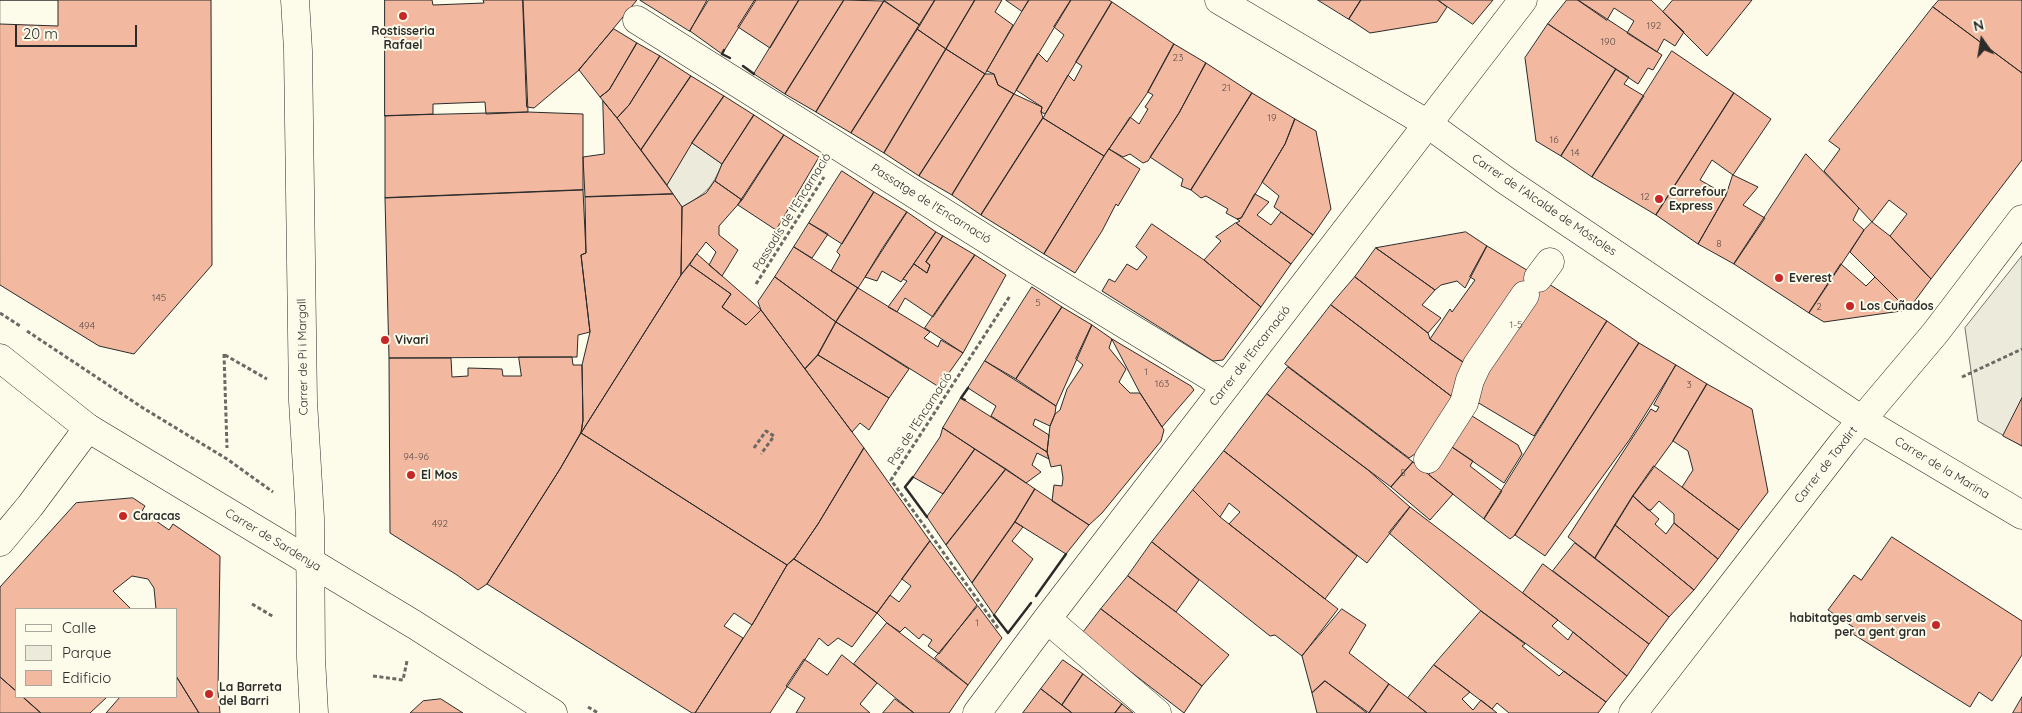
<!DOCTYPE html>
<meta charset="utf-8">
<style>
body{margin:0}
#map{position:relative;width:2022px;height:713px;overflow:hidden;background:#fdfbea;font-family:Quicksand,sans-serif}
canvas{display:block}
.legend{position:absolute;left:15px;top:608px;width:162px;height:90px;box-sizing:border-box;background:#fdfbea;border:1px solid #a9a89e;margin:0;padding:6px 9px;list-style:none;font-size:15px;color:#2b2b2b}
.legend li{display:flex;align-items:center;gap:10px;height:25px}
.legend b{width:25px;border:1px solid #a9a89e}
.north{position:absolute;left:1957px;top:15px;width:50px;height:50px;-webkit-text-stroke:4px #fdfbea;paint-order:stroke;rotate:347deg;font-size:14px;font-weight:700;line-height:20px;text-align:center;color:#2b2b2b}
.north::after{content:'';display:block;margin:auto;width:18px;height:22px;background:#2b2b2b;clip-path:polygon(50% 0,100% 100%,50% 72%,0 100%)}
.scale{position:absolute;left:15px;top:25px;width:122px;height:22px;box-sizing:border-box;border:2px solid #2b2b2b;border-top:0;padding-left:6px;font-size:15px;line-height:18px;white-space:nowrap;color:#2b2b2b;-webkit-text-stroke:4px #fdfbea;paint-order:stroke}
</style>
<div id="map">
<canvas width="2022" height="713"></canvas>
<ul class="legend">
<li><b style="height:6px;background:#fdfbea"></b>Calle</li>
<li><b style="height:14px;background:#ecebdb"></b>Parque</li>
<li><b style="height:14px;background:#f2b8a0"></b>Edificio</li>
</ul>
<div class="north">N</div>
<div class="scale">20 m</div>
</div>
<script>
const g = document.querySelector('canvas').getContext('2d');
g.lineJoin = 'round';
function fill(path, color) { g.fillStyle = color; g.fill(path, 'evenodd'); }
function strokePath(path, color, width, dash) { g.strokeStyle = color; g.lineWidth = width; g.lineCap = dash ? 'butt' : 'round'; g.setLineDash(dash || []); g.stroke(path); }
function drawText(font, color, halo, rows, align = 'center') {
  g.font = font + ' Quicksand,sans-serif'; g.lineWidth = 4; g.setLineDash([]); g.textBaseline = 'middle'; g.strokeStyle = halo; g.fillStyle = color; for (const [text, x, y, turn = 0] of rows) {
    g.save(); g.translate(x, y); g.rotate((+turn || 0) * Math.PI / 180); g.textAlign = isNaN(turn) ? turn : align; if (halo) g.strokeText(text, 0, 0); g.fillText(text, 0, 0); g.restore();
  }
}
const green = new Path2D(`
 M692,143L722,164C711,190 706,193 682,207L667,185Z
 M2022,256V446L1978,421L1965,328Z`);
fill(green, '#ecebdb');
strokePath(green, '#74746e', 1);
const building = new Path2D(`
 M0,0H211L212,265L134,354L99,346L0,285Z
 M0,0H58V26L0,24Z
 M385,0H432L433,5L484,3L483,0H523L528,112L486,114L485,102L433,104V114L385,116Z
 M523,0H637L579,70L534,108L527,107Z
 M640,0H707L690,31Z
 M709,0H756L722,54L690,31Z
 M755,0H799L770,48L738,27Z
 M799,0H844L785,94L754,74Z
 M844,0L884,1L816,112L785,94Z
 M884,0H935L920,25Z
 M935,0H975L946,49L917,29Z
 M975,0H1002L995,12L1013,25L985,74L946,49Z
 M1006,0H1029L1022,11Z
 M1029,0H1071L1014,94L998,85L994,74L987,71Z
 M1071,0H1109L1112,2L1045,114L1041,112L1042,107L1016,90L1038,53L1047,62L1064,35L1054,27Z
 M1318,0H1361L1349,19Z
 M1361,0H1438L1447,7L1437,22L1370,33L1349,19Z
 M1438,0H1493L1473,24Z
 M1567,0H1578L1662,55L1653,70L1648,68L1638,84L1548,24Z
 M1578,0H1651L1684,32L1675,46L1664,39L1657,52L1627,33L1634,21L1614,8L1607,20Z
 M1673,0H1752L1707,56L1663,12Z
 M1939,0H2022V73L1933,7Z
 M884,1L920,25L851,133L816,112Z
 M1112,2L1174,44L1148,92L1104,156L1043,118L1068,75L1074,81L1082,66L1076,62Z
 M1933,7L2022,73V160L1931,279L1890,236L1907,214L1889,200L1872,222L1824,171L1840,149L1829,141Z
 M1548,24L1616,69L1561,156L1536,141L1525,58Z
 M614,29L637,43L609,90L600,97L579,70Z
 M917,29L946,49L884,153L851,133Z
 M637,43L660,56L629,105L617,118L600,97L609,90Z
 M1174,44L1206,63L1179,113L1148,161L1143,163L1130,154L1123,157L1109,149L1130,117L1139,124L1148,109L1145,107L1153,95L1148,92Z
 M946,49L985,74L919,176L884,153Z
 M1672,51L1734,93L1656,215L1592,177Z
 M660,56L691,76L641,150L617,118L629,105Z
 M1206,63L1252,93L1191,190L1181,186L1183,179L1150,157L1179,113Z
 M1616,69L1629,77L1624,84L1644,96L1592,177L1561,156Z
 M985,74H994L998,85L1014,94L952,195L919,176Z
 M691,76L724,96L692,143L667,185L641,150Z
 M1252,93L1295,119L1285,144L1241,218L1237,219L1226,213L1228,209L1206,196L1201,198L1191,190Z
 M1734,93L1771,119L1733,175L1712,160L1700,180L1726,195L1698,244L1656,215Z
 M1014,94L1042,107L1041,112L1043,118L981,215L952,195Z
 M724,96L754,115L722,164L692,143Z
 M603,101L617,118L673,194L585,197L583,157L604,154Z
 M528,112L583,114V190L385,198V116Z
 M754,115L784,135L742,200L715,181L722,164Z
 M1043,118L1104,156L1044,254L981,215Z
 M1295,119L1316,131L1331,209L1313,235L1274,207L1279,196L1262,182L1285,144Z
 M784,135L819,157L776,230L738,205Z
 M1109,149L1140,169L1118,206L1116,204L1102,231L1075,273L1044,254Z
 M1806,154L1859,208L1853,220L1864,230L1809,313L1734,264Z
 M842,171L874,192L842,244L809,223Z
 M1733,175L1758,187L1743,205L1765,218L1734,264L1698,244L1726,195Z
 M715,181L742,200L719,226V235L738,250L722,276L709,265L716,252L706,242L681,275L682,207L706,193Z
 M583,190L586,253L581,255L590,332L578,335L577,357L389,358L385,198Z
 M874,192L907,212L858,288L831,271L840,255L837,252Z
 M673,194L682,207L681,275L581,433L583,420L582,365L590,332L581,255L586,253L585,197Z
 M1255,194L1269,202L1257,215L1271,225L1281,212L1313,235L1291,264L1236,223L1240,221L1237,219L1241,218Z
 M907,212L936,232L901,282L882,271L877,281L865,277L882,249Z
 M1872,222L1890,236L1931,279L1908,310L1850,252L1864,230Z
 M809,223L828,234L812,258L794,247Z
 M1236,223L1291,264L1261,307L1204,260L1221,241L1216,237Z
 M1152,224L1204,260L1261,307L1223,360L1213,361L1102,291L1109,279L1115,282L1127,264L1137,270L1147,257L1136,247Z
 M936,232L943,236L926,262L930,265L927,273L914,264Z
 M1466,232L1487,246L1465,288L1457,281L1441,285L1435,290L1376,248Z
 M943,236L975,255L933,317L905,298L897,312L888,307L907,281L903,279L914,264L927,273L930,265L926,262Z
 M1487,246L1530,272L1469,366L1430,339L1450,309L1452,312L1475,280L1470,277Z
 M794,247L858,288L836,322L775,277Z
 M1376,248L1435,290L1422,305L1441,318L1428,333L1355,277Z
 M697,254L761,310L746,325L722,307L731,294L690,265Z
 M975,255L1006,275L963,353L925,328Z
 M1841,264L1866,286L1875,277L1908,310L1824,322L1809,313Z
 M690,265L731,294L722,307L746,325L761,310L864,448L818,524L794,559L787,565L581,433L681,275Z
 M1530,272L1607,321L1534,436L1477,402L1472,387L1519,290Z
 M775,277L836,322L818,355L805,369L761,310L758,302Z
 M1355,277L1428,333L1430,339L1471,368L1455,399L1331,305Z
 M1032,287L1062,307L1016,379L985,361Z
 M858,288L930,332L924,338L938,347L941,340L963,353L939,387L836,322Z
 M1331,305L1455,399L1421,450L1409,458L1285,364Z
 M1062,307L1092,325L1056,406L1016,379Z
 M1607,321L1639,343L1515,535L1510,539L1484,519Z
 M836,322L909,369L889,398L818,355Z
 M1092,325L1112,339L1109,348L1126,369L1119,382L1130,393H1140L1164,430L1161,441L1102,513L1089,525L1052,501L1054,485L1062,486L1063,478L1061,465L1051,467L1047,452L1050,426L1055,414L1060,410L1067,389L1083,365L1076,359Z
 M1112,339L1191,386L1194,390L1162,427L1140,393Z
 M1639,343L1676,365L1630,439L1545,556L1515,535Z
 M818,355L889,398L869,430L860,423L852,432L805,369Z
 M519,357H572L573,365H582L583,420L581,433L560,469L487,584L478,590L457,575L390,533L389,358H451L452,377L468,376V368L502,369L503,376H521Z
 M985,361L1056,406L1055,414L1050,426L1035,419L1033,425L1049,435L1047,452L991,416L996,406L968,388Z
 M1676,365L1707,384L1673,441L1633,496L1595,558L1568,537L1651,409L1656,412L1659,407L1654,405Z
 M1288,367L1413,462L1391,487L1267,394Z
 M1707,384L1752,409L1768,492L1739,530L1682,487L1693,470L1688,451L1673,441Z
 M1267,394L1368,470L1410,507L1367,563L1224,451Z
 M961,398L1047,452L1049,459L1037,453L1032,465L1041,472L1026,483L943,428Z
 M2022,398V446L2003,436Z
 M1469,414L1518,445L1522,454L1504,483L1449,445Z
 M943,428L975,449L943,494L913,477L940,437Z
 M581,433L787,565L752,625L734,613L724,626L743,638L695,713H692L487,584L560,469Z
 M1449,445L1473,461L1470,466L1502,491L1484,519L1429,475Z
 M864,448L930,541L877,613L794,559L818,524Z
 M975,449L1006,469L946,545L927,517Z
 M1224,451L1357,556L1325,599L1229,524L1240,512L1229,503L1220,517L1193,490Z
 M1413,462L1453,494L1430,520L1391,487Z
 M1654,466L1739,530L1718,559L1674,523V514L1659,501L1651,510H1648L1633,496Z
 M1006,469L1035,489L1015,522L972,583L946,545Z
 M1035,489L1089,525L1066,554L1015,522Z
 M1193,490L1220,517L1338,609L1302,656L1275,635L1270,636L1152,542Z
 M1633,496L1659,519L1655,524L1666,534L1674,523L1718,559L1694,590L1615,525Z
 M133,498L145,506L142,511L169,530L173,524L220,556L218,692L220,713H199L176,676V609H156L154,588L148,579L132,576L113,591L131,609H16V691L0,677V587L76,503Z
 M1410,507L1558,620L1552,626L1568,640L1573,632L1627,676L1606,702L1481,611L1389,533Z
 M1015,522L1023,527L1012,541L1033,559L994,615L972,583Z
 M1615,525L1694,590L1669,617L1595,558Z
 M1892,537L2022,621V655L1992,701L1979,692L1970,707L1853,634L1856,629L1828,610L1854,575L1861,580Z
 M930,541L977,605L939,654L928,646L932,640L923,634L919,639L905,627L900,632L887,623L877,613L890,595L899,602L911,586L902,579Z
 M1152,542L1199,580L1176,612L1128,576Z
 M1575,543L1669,617L1649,644L1553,571Z
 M794,559L877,613L852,647L838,638L828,646L819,638L770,713H695L755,620L787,565Z
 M1543,564L1649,644L1627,676L1573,632L1523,593Z
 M1128,576L1176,612L1229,655L1202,686L1101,609Z
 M978,606L1002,638L968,685L935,658Z
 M1101,609L1202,686L1184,713L1082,634Z
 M1342,609L1366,625L1349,653L1389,684L1369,713L1325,681L1312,693L1302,656Z
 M1481,611L1525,644L1522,646L1559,676L1564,671L1606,702L1598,713H1509L1497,703L1492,709L1434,665Z
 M887,623L968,685L949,713H914L854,664Z
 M842,655L877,683L860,704L870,713H796L805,698L786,686L804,659L827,675Z
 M1063,660L1083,674L1062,705L1041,689Z
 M1434,665L1470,692L1462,699L1473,710L1481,700L1497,713H1427L1408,698Z
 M1083,674L1122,704L1115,713H1072L1062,705Z
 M176,676L199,713H106L120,697H176Z
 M0,677L16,691V697H23L41,713H0Z
 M1325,681L1367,713H1317L1312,693Z
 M1389,684L1408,698L1427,713H1369Z
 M1041,689L1072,713H1023Z
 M23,697H107L90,713H41Z
 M2022,697V713H2013Z
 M441,699L463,713H410L423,701Z
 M895,699L914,713H883Z
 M1122,704L1133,713H1115Z`);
fill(building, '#f2b8a0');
strokePath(building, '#2b2b2b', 1);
const street = new Path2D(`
 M295,0L298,50L303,401L310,518L311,658L314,713
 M1219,0L1428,124L1505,180L1862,420L2022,515
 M637,20L1029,266L1226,386
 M1538,278L1550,262
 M1428,459L1464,403L1470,380L1477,365L1525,295
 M0,542L30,506L88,428
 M1047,619L1157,713
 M977,713L1047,619L1523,0
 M1633,713L1844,441L1936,332L2022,219`);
const secondary = new Path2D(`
 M0,358L88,428L415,625L553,713`);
strokePath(street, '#2b2b2b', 29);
strokePath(secondary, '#2b2b2b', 29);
strokePath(new Path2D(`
 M756,284L824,177
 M0,313L20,326
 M27,331L143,408L227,459L273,492
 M224,354L227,448
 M225,355L267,379
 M1962,377L2022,349
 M754,448L766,431L774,436L761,454
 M252,604L274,617
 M998,628L891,480L1010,296
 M373,676L403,680L407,661
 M588,707L598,713`), '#6a6964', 3, [4, 2.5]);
strokePath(street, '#fdfbea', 28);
strokePath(secondary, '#fdfbea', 28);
strokePath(new Path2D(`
 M724,50L722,54L730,58
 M743,66L754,74
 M965,400L961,398L968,388
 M913,477L905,487L927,517
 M1036,596L1066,554
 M994,615L1008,633L1031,603`), '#2b2b2b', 2.5);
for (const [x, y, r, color] of [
 [403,16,5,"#c62828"],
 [1659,199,5,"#c62828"],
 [1779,278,5,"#c62828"],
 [1850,306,5,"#c62828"],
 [385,340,5,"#c62828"],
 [411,475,5,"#c62828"],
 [123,516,5,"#c62828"],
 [1936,625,5,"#c62828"],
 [209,694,5,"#c62828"]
]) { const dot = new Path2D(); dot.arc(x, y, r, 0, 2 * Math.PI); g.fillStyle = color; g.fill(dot); strokePath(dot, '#fdfbea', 2); }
drawText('10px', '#5d4e48', null, [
 ["192",1654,26],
 ["190",1608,42],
 ["23",1178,58],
 ["21",1226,88],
 ["19",1272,118],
 ["16",1554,140],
 ["14",1575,153],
 ["12",1645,197],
 ["8",1719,244],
 ["145",159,298],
 ["5",1038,303],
 ["2",1819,307],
 ["1-5",1516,325],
 ["494",87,326],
 ["1",1146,372],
 ["163",1162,384],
 ["3",1689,385],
 ["94-96",416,457],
 ["8",1403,473],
 ["492",440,524],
 ["1",977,623]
]);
drawText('bold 12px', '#2b2b2b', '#fdfbea', [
 ["Rostisseria",403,31,"center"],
 ["Rafael",403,45,"center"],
 ["Carrefour",1669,192],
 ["Express",1669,206],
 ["Everest",1789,278],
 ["Los Cuñados",1860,306],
 ["Vivari",395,340],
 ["El Mos",421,475],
 ["Caracas",133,516],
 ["habitatges amb serveis",1926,618,"right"],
 ["per a gent gran",1926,632,"right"],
 ["La Barreta",219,687],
 ["del Barri",219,701]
], 'left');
drawText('12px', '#2b2b2b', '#fdfbea', [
 ["Passatge de l'Encarnació",931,204,32],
 ["Carrer de l'Alcalde de Móstoles",1544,205,34],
 ["Passadís de l'Encarnació",792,212,-58],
 ["Carrer de l'Encarnació",1250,356,-52],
 ["Carrer de Pi i Margall",303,357,-91],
 ["Pas de l'Encarnació",920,419,-57],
 ["Carrer de Taxdirt",1826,465,-52],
 ["Carrer de la Marina",1942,468,31],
 ["Carrer de Sardenya",273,540,31]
]);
</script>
